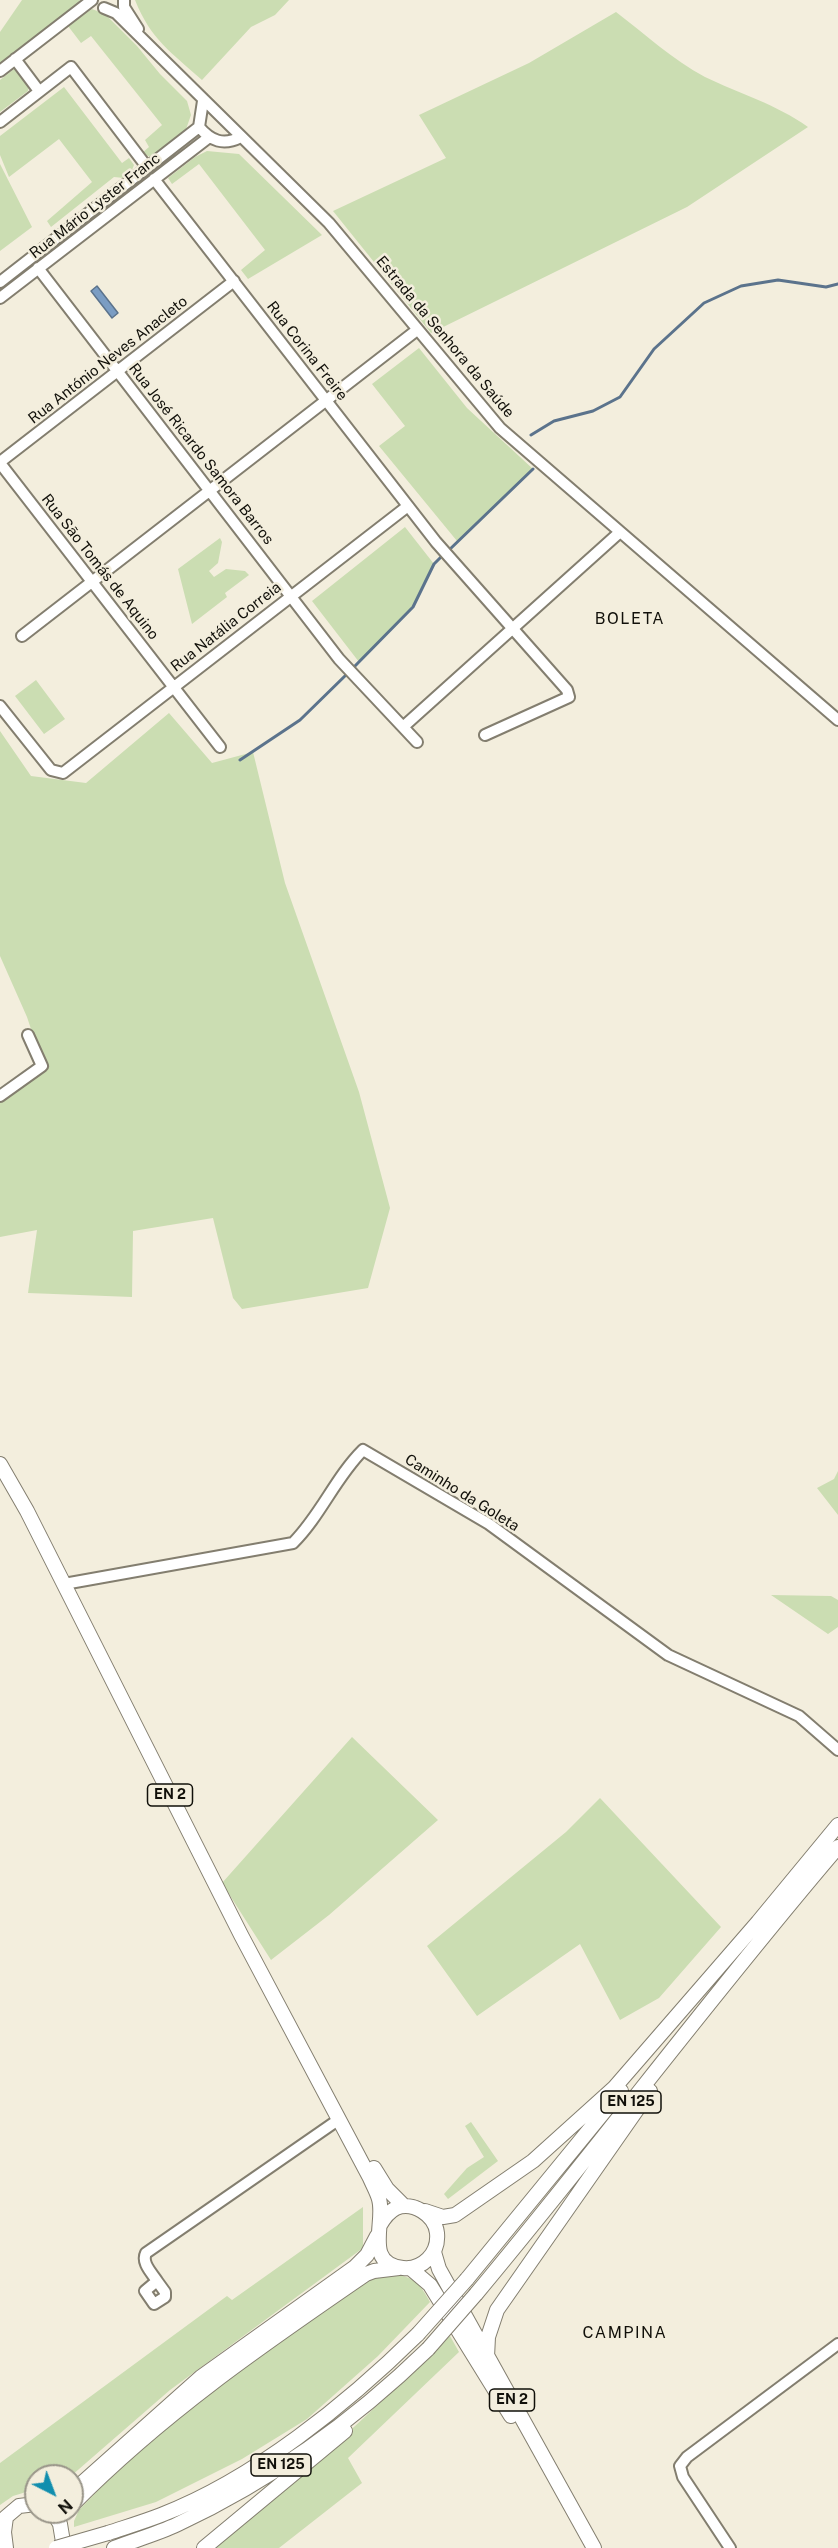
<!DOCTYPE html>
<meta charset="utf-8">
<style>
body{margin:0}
#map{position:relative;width:838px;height:2548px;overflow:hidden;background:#f3eedd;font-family:"Public Sans",sans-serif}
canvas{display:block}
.north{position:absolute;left:24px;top:2464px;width:60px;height:60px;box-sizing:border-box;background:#f3eedd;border:2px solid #999589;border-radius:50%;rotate:138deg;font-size:16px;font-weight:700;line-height:24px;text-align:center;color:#11100a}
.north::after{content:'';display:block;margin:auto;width:21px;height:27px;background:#118eae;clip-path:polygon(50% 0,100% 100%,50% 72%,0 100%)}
</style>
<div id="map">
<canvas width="838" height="2548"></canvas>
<div class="north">N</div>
</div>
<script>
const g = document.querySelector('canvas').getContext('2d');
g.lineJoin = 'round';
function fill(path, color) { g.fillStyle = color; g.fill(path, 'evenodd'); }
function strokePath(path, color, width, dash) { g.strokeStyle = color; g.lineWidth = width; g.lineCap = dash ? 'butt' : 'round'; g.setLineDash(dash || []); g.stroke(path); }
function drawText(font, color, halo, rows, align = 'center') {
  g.font = font + ' "Public Sans",sans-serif'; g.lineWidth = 5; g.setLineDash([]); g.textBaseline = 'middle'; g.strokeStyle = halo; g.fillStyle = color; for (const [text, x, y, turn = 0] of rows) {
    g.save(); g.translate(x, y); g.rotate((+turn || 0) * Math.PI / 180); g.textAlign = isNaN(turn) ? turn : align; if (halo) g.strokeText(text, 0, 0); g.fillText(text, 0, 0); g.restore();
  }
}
fill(new Path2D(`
 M22,0H80L77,5L0,66V32Z
 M135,0H289L275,15L251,27L202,80C171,52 151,40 135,0Z
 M92,9L105,14L137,46L160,74L187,101L191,115L185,132L150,157L142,153L149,147L145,140L162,125L91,36L81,43L68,26Z
 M616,12C645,34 673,60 705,77C740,94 776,104 808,127L687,207L431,333L333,211L446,158L419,115L529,63Z
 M14,69L18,70L29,86L28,91L0,112V80Z
 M64,87L122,163L129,158L134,165L130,175L124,178L114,177L51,227L47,221L92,182L59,139L9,177L0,155V136Z
 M207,151L239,154L322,235L248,279L241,270L265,250L199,164L172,184L168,178L195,157Z
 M0,164L32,227L0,251Z
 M419,348L467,408L533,469L457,541L379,446L405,426L372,384Z
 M405,527L434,564L413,607L359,662L312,601Z
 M220,538L222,542L218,563L209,571L214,577L226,569L245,571L249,575L225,593L227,597L192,624L178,569Z
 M36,680L65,719L44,734L15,696Z
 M169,713L212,763L253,752L285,883L359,1092L390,1208L368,1288L242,1309L233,1298L213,1218L133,1231L132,1297L28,1293L37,1230L0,1237V1102L45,1071L27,1017L0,956V731L31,776L86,783Z
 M838,1471V1515L817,1488L834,1479Z
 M771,1595L831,1596L838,1600V1627L828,1634Z
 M352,1737L438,1820L329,1915L271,1960L222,1883Z
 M600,1798L721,1927L659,1998L620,2020L580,1944L477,2016L427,1946L566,1832Z
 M471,2122L498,2161L448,2199L444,2194L467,2168L484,2157L465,2126Z
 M363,2207V2248L170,2390L71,2476H36V2489L13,2496L0,2505V2463L227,2296L232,2300Z
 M385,2274C412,2276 417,2278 430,2302L378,2356L307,2419L242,2459L156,2502L74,2527V2521L79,2510L112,2476L221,2379L365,2282Z
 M450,2336L459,2352L348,2458L362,2483L279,2548H211C296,2484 373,2410 450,2336Z`), '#cbddb2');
const water = new Path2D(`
 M97,286L118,313L112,318L91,291Z`);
fill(water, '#7b9dc3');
strokePath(water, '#5b738c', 1.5);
strokePath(new Path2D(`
 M531,435L554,421L593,411L620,397L654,349L704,303L741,286L778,280L826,287L838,284
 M448,551L533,469
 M353,668L413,607L434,564L443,555
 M240,760L300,720L348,673`), '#5b738c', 3);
const minor = new Path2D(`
 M124,0V7L138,29
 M104,8L116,13L329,223L500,428L838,720
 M15,59L39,91
 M0,71L92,0
 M203,101L199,127C211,141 223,146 241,137
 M0,122L71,67L147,167
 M154,179L436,542L567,690L569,697L485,735
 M38,268L339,659L417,742
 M0,282L199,127
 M0,298L208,138
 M0,462L234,281
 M0,463L220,747
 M22,636L417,330
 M0,706L51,770L63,773L408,506
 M403,727L620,532
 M0,1096L42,1066L28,1035
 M64,1584L293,1543C321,1515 335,1478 363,1450L489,1524L668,1655L799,1716L838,1750
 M157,2281L165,2292V2297L154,2304L145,2291L157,2281C152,2273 141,2263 146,2253L338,2120
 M730,2548L683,2477L680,2466L687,2457L838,2344`);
const major = new Path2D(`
 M0,1464L27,1511L241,1935L370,2178C373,2185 377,2192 379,2199C386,2222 363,2264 403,2268C413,2269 422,2265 428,2259C435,2252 438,2243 437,2233C435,2215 413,2201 396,2208C388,2212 384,2218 380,2225
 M374,2168L387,2189L404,2206
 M425,2211L443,2217L455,2215L533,2161L614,2088L758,1922L838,1825
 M434,2252L439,2269L594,2548
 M410,2268L430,2285L511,2416
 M467,2279L621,2091
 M476,2294C599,2147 713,1993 838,1847
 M487,2357L488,2337L497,2310L650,2091
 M72,2492L201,2377L355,2267L367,2255L377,2236
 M72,2505C162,2414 261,2346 366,2274L374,2271L399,2268
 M53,2512L60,2524L64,2548
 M108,2533C126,2527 143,2522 161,2515C254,2479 347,2404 418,2334
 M6,2548L4,2532L6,2517L19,2506L36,2504
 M114,2548C135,2540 157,2534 178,2524C270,2481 356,2419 428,2349
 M204,2548L345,2431`);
strokePath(minor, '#837e6f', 14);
strokePath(major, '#837e6f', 16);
strokePath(minor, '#fff', 10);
strokePath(major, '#fff', 14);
const majorBridge = new Path2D(`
 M418,2334L467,2279
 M428,2349L476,2294
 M56,2548L108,2533`);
strokePath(majorBridge, '#837e6f', 16, []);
strokePath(majorBridge, '#fff', 14);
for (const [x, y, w] of [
 [170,1795,45],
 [631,2102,60],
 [512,2400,45],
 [281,2465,60]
]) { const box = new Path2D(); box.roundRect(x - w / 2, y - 11, w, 22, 4.5); g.fillStyle = '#f3eedd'; g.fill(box); strokePath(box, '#11100a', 1.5); }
drawText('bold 14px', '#11100a', null, [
 ["EN 2",170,1795],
 ["EN 125",631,2102],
 ["EN 2",512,2400],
 ["EN 125",281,2465]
]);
drawText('15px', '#11100a', '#f3eedd', [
 ["Rua Mário Lyster Franc",95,206,-38],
 ["Estrada da Senhora da Saúde",445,337,50],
 ["Rua Corina Freire",307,351,52],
 ["Rua António Neves Anacleto",108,360,-38],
 ["Rua José Ricardo Samora Barros",201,454,52],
 ["Rua São Tomás de Aquino",100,567,52],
 ["Rua Natália Correia",226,627,-38],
 ["Caminho da Goleta",462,1493,32]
]);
g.letterSpacing = '1.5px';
drawText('16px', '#11100a', '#f3eedd', [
 ["BOLETA",630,619],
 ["CAMPINA",625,2333]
]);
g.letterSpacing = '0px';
</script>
